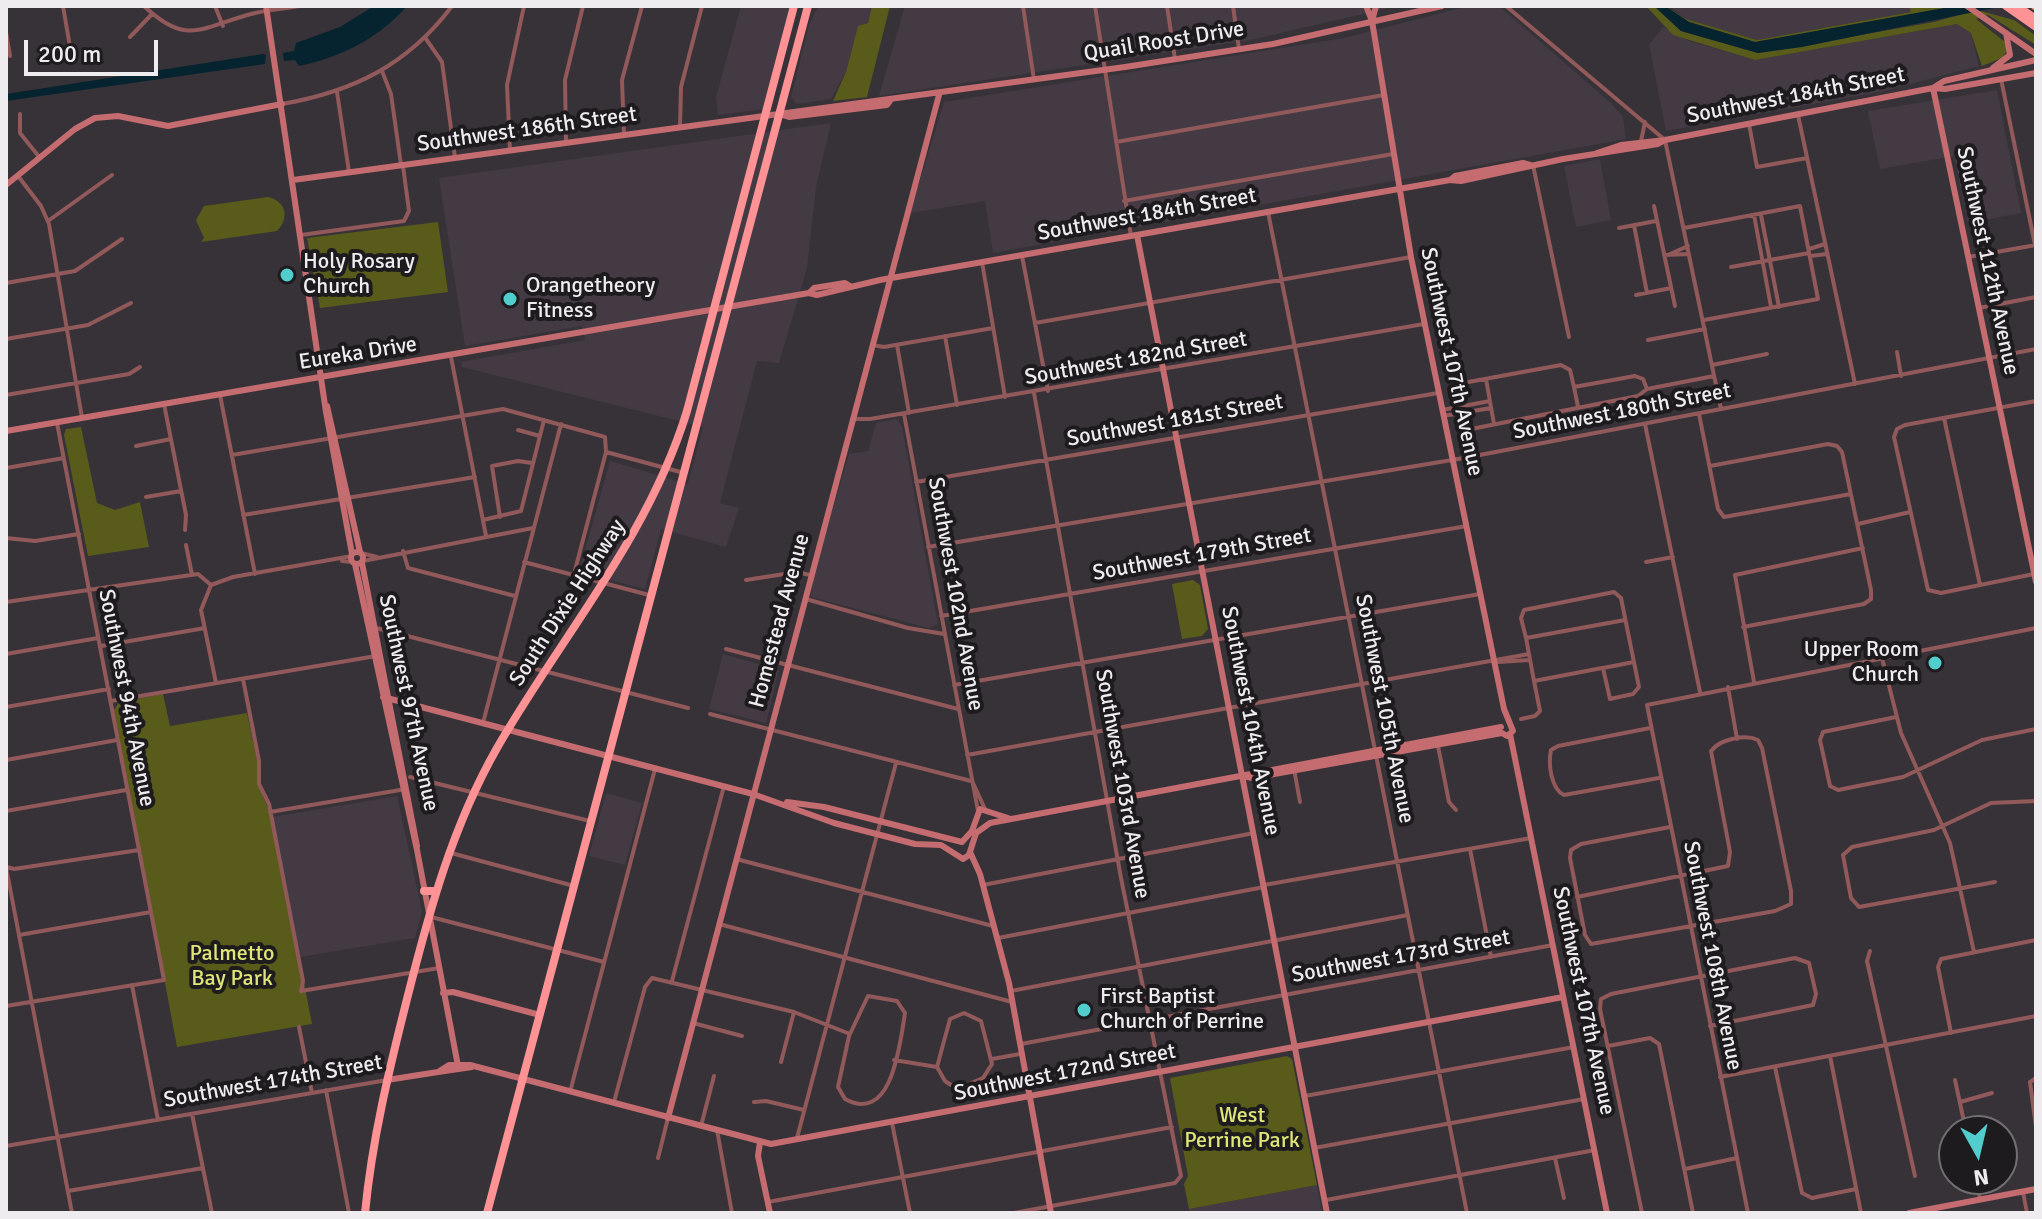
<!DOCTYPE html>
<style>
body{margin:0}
#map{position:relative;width:2042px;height:1219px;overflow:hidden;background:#373238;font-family:Signika,sans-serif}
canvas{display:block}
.frame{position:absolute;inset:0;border:8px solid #efecef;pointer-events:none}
.north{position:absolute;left:1938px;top:1115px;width:80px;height:80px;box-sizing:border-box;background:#1d1b1d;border:2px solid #716f71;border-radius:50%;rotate:172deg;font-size:22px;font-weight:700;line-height:32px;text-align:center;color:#efecef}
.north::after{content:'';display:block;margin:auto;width:28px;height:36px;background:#52cdce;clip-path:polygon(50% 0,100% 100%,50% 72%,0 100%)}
.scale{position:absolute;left:24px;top:40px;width:134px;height:36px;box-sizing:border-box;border:4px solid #efecef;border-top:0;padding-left:10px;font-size:24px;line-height:28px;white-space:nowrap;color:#efecef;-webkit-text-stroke:6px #1d1b1d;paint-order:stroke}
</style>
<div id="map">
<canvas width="2042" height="1219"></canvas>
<div class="frame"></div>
<div class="north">N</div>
<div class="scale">200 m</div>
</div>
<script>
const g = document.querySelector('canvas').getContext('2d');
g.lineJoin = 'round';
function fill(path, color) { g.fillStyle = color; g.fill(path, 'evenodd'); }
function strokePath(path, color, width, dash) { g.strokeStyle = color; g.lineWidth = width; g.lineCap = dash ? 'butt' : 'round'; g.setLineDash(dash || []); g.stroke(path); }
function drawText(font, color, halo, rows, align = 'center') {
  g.font = font + ' Signika,sans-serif'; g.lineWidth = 8; g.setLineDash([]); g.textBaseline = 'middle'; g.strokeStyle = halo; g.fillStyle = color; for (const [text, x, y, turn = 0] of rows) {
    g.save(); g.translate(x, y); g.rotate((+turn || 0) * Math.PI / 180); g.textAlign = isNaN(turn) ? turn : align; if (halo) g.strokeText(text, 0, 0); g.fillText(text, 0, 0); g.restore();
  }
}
fill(new Path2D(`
 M741,6H793L764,109L718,115L716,97Z
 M818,6H872L868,23L858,27L846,72L831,99L796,104L791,97L809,25Z
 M905,6H1398L1250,40L879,96Z
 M1469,6H1499L1611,103L1623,117L1626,139L993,253L985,201L910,213L944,102L1344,38Z
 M1669,6H1909L1912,9L1911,12L1757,40L1686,19Z
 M1957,24L1971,33L1979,66L1884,91L1666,131L1649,44L1663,27L1689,41L1755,60Z
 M1997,90L2021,213L1968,223L1954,156L1880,169L1868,111Z
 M831,123L816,187L807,268L779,363L757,361L720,503L739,508L726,547L661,529L645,589L579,572L610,461L688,484L703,427L462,367L461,362L585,340L582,326L465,346L439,178Z
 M1600,159L1611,220L1576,227L1564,166Z
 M896,419L902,426L938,624L929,628L811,597L813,576L849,454L868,451L876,423Z
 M723,654L779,670L766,723L709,709Z
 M606,793L642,803L625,865L589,856Z
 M397,796L422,911L415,938L300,957L272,817Z
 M1317,1185L1322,1213H1189V1209Z`), '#433a44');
fill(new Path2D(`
 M872,6H890L867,97L833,101L846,72L858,26L868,23Z
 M1646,6H1654L1681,31L1758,53L1934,22L1977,10L2014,20L2036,36V45L1988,15L1976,19L2005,42L2007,51L2002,58L1982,66L1971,33L1957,24L1755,60L1673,35Z
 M1665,6L1686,19L1757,40L1911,12L1909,6H1960L1755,42L1689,22Z
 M268,197C286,201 290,218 277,231L201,242L204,238L196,220L204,206Z
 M438,222L448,292L320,308L307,238Z
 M81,427L97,503L115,510L140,502L149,547L88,556L64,435L66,429Z
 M1193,580L1200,585L1208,629L1202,636L1182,639L1172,584Z
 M163,694L170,726L247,713L258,765L257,783L272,817L312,1024L177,1047L114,710L119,702Z
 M1287,1056L1292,1059L1317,1185L1189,1209L1184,1184L1188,1176L1170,1078Z`), '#595b1b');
fill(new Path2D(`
 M374,6H407C378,39 341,57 299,66L295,60L284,61L283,53L294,51L296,43L340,27Z
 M1654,6H1665L1689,22L1755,42L1955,6H2004L1802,47L1758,53L1681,31Z
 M263,54L266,55L265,64L6,101V94Z`), '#062430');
strokePath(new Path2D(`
 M63,6L70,47
 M144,6C187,47 202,27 251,14C266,10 283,9 300,6
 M215,6L223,26
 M1023,6L1034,80
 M1095,6L1131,236
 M1167,6L1175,59
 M1233,6L1239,49
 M1506,6L1665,140L1721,409
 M6,32L10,56
 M130,37L152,14
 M426,39L442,62L455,158
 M382,71L391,94L401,165
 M2001,79L2035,245
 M337,92L349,172
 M282,104C352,92 408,65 452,6
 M20,114V133L40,158
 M1798,115L1855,384
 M1749,124L1757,167L1807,158
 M680,127L681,87L702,6
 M624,135L622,80L642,6
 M1641,141L1645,122
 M566,142L565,80L583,6
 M1116,142L1384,95
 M510,151L507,85L524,6
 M1533,165L1569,337
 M18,176L41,206L49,224L82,418
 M1124,201L1393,154
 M1654,206L1675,306
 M1268,212L1467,1213
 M1754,215L1771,307
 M1761,215L1779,307
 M48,221L112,175
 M1634,225L1647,293
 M1619,228L1656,221
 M1684,228L1800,206L1818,299L1704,320
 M301,235L404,221L409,211L403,166
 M1809,249L1825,244
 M1670,254L1688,246
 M1664,255L1689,254
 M1022,256L1048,391
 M1810,256L1827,254
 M1968,257L2036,245
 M982,262L1005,397
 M1731,267L1809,253
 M6,283L75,271L122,239
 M1636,295L1671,288
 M1979,308L2036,297
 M1035,323L1411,257
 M945,336L957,405
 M6,339L88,325L131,303
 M1648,340L1705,329
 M872,345L884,347L993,328
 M897,345L909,413
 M1897,352L1901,376
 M451,357L486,536
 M1712,365L1767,354
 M1486,379L1494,424
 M1452,385L1561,365L1570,370L1574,387L1635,376L1643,379L1647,389
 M1574,387L1578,407
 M6,395L129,374L140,367
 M220,395L255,574
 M164,404L186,515L185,530
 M1442,410L1490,401
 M904,414L978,811
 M1699,414L1718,509L1724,517L1851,494
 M1443,416L1491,408
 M1944,418L1980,585
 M852,419H870L1424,324
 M1645,424L1700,692
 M518,430L540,436
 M1461,431L1638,396L1647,389L1714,376
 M136,446L171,439
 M606,452L684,473
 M232,455L503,409L605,437L606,452L574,574
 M1710,466L1828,444L1837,446L1842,452L1871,590V599L1864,604L1743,627
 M6,468L64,458
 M916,482L1438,393
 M146,497L181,491
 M243,515L475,477
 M500,517L492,466L518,461L532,463
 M483,520L521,511L544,420
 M1858,524L1910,512
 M6,538L35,541L79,534
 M186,545L192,575
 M928,547L1464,458L2036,349
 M403,551L408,568L515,596
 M361,553L377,557
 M342,561L352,562
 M363,561L533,528
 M524,562L649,595
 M1646,562L1673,557
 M2034,574L1941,593L1928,590L1894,437L1897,429L1905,425L2036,401
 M746,580L797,572L810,575
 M806,599L908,628L944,634
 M6,602L198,574L211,585
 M941,616L1467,526
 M376,628L688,708
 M1526,638L1521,618L1524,610L1614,592L1621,598L1639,687L1633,694L1610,699L1603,668L1634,662
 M101,646L205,628
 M726,649L958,709
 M6,654L98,638
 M1882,658L1901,733L1950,843L1974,952
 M1498,662L1530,660
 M1602,668L1534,681L1526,638L1625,620
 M243,679L259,761V784L269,804L303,981L301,991L439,968
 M1754,682L1735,575L1863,548
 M216,683L201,610L211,585L233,577L352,556
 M954,685L1480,594
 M1728,687L1737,739
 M111,701L376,656
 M6,707L109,689
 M710,714L971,781
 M1896,717L1823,732L1820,740L1830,786L1838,790L1903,777L1982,740L2036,729
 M1521,719L1535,716L1540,711L1534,681
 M483,723L561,424
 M1650,728L1558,746L1551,750C1548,764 1551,789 1564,795L1659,778
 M1438,746L1449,802L1456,810
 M967,755L1529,654
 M6,760L117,740
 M1294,769L1300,802
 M410,777L590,821
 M973,783L985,809
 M6,811L126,790
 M270,812L406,789
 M1470,849L1491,957
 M451,853L574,886
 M736,859L993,926
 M6,867L72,1213
 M7,867L14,869L139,850
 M1995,882L1859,907L1851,898L1843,855L1852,847L1934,830L1991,803L2036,801
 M983,885L1254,833
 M1264,885L1531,838
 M1577,897L1728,866L1730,852L1711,751C1720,739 1745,734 1758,740L1762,748L1791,891V904L1775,911L1591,944L1585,935L1570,858L1571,850L1581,844L1670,827
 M431,917L604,962
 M719,924L1012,1002
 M19,935L151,912
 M998,938L1264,887
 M1870,951L1867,961L1915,1176
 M672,981L724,786
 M132,985L158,1120
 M1011,991L1408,915
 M868,996L897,1001L905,1013C900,1044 892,1125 845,1099L838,1087L849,1036Z
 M6,1006L164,980L57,423
 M964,1013L981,1021L992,1064L983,1078L957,1089L945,1081L937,1067L950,1019Z
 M693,1023L742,1036
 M299,1027L312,1093
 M1951,1033L1938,967L1941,959L2036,940
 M1021,1044L1553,945
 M1608,1046L1650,1038L1659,1044L1693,1213
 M1830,1056L1861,1213
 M992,1059L1020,1054
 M894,1060L937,1067
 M781,1062L794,1012
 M1775,1067L1802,1193L1812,1198L1856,1189
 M1720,1077L2036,1016
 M2036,1078L2030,1082L2036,1127
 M1955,1080L1966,1131
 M326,1090L349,1213
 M570,1092L655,769
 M1305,1096L1574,1047
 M614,1102L645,987L652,978L794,1012L850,1034
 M754,1102L766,1101L804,1110
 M1960,1102L1992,1093
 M192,1114L212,1213
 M892,1123L910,1213
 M701,1126L714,1076
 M717,1130L732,1213
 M797,1138L896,763
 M6,1146L387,1080
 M1314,1148L1584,1099
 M2002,1153L2005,1154
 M658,1158L668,1118
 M1555,1158L1564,1198
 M1685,1169L1737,1158
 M1976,1179L1980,1199
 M68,1191L203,1168
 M2023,1192L2027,1213
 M1326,1200L1595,1150
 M768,1202L1172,1127
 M1014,1213L1175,1183L1181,1176L1121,878L1034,393
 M1642,1213L1600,1009L1601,999L1611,994L1795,958L1809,963L1816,994L1813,1005L1710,1026
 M1748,1213L1647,705L2036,628`), '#91595a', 4);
strokePath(new Path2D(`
 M266,6L326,412L352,554
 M1366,6L1372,21
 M1967,6L2036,54
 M1993,68L2010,55L2006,33
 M1933,88L2036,582
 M1933,88L1944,81L2036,60
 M779,114L789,117L887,105L890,101
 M1597,153L1621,145L1665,140L1933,88L1945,89L2036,73
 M293,180L1125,67L1273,44L1442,6
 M1450,180L1455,176L1523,163L1530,165
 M6,185L75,129L95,118L118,116L168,126L282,104
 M1137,235L1327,1213
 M850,286L845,283L814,288L809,293L817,295L880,280L1450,180L1461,181L1563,159L1658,144L1665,140
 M327,406L360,552
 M6,431L809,293
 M351 558a6 6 0 1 1 12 0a6 6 0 1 1-12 0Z
 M362,563L417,846
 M355,564L417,850L458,1066
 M383,697L753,794L834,823L915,844L941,845L963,859L969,855L976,833L990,823L1501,727
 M1510,734L1607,1213
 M1243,776L1252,778L1502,733L1507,736L1513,731L1504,709L1411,257L1372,21L1376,6
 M787,802L824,807L962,842
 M962,842L972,831L980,809L1008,818
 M970,852L980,874L1009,983L1051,1213
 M443,993L453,992L540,1015
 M472,1067L438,1072L449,1065H470L771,1144L1563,997
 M387,1080L438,1072
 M668,1118L939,95
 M760,1142L758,1156L770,1213
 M1909,1213L2036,1189`), '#c46c6f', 6);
strokePath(new Path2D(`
 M2006,6L2036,27
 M2017,6L2036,19
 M2035,6H2036
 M424,891H436
 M365,1213C372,1140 389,1070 407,999C429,912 452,827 497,748C562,635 648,538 687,411L794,6
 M487,1213L808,6`), '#fe9295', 8);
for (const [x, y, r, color] of [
 [287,275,8,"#52cdce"],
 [510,299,8,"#52cdce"],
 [1935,663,8,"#52cdce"],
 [1084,1010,8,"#52cdce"]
]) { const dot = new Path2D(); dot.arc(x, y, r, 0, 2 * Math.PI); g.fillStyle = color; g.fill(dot); strokePath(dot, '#1d1b1d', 3); }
drawText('22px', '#efecef', '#1d1b1d', [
 ["Quail Roost Drive",1164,42,-9],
 ["Southwest 184th Street",1796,96,-11],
 ["Southwest 186th Street",527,130,-8],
 ["Southwest 184th Street",1147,215,-10],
 ["Southwest 112th Avenue",1987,261,78],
 ["Eureka Drive",358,354,-9],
 ["Southwest 182nd Street",1136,359,-10],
 ["Southwest 107th Avenue",1451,362,78],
 ["Southwest 180th Street",1622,412,-11],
 ["Southwest 181st Street",1175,421,-10],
 ["Southwest 179th Street",1202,555,-10],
 ["Southwest 102nd Avenue",955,594,80],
 ["South Dixie Highway",568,603,-57],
 ["Homestead Avenue",780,621,-75],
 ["Southwest 94th Avenue",126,698,79],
 ["Southwest 97th Avenue",408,703,78],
 ["Southwest 105th Avenue",1384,709,79],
 ["Southwest 104th Avenue",1250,721,79],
 ["Southwest 103rd Avenue",1122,784,80],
 ["Southwest 108th Avenue",1712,956,79],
 ["Southwest 173rd Street",1401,957,-10],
 ["Southwest 107th Avenue",1583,1001,78],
 ["Southwest 172nd Street",1065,1073,-11],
 ["Southwest 174th Street",273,1082,-10]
]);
drawText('22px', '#efecef', '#1d1b1d', [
 ["Holy Rosary",303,262],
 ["Church",303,287],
 ["Orangetheory",526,286],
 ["Fitness",526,311],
 ["Upper Room",1919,650,"right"],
 ["Church",1919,675,"right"],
 ["First Baptist",1100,997],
 ["Church of Perrine",1100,1022]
], 'left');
drawText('22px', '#e0e577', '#1d1b1d', [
 ["Palmetto",232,954],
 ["Bay Park",232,979],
 ["West",1242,1116],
 ["Perrine Park",1242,1141]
]);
</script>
